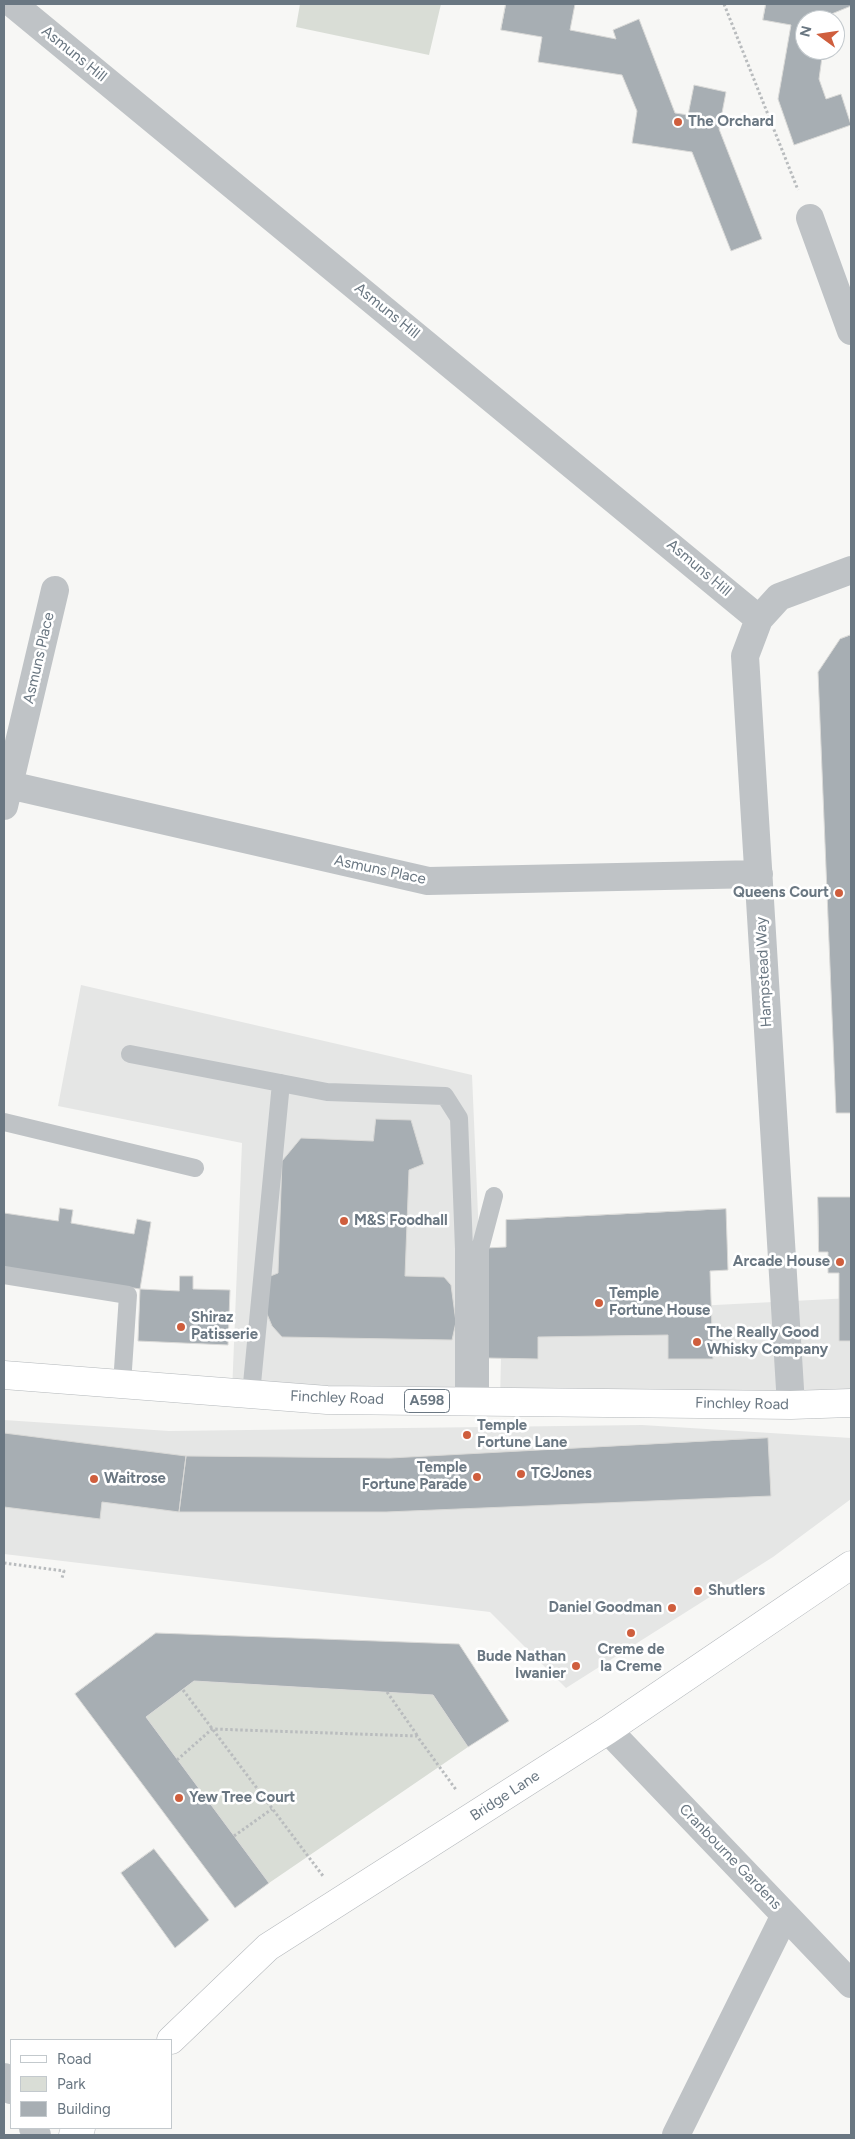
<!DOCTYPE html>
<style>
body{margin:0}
#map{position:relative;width:855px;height:2139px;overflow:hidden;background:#f7f7f5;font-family:Figtree,sans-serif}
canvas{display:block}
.frame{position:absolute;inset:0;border:5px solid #6a7782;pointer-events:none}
.legend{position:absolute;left:10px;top:2039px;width:162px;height:90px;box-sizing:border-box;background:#fff;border:1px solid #c3c9cd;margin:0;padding:6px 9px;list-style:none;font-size:15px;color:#6a7782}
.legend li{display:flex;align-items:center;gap:10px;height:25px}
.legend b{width:25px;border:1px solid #c3c9cd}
.north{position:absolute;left:795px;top:10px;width:50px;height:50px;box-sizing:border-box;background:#fff;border:1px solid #c3c9cd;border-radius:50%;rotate:284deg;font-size:14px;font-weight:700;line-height:20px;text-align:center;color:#6a7782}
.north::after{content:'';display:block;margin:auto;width:18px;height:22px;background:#cf5e3d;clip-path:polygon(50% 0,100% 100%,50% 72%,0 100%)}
</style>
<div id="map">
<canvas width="855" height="2139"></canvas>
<div class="frame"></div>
<ul class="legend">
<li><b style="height:6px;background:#fff"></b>Road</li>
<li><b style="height:14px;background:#d9ddd6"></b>Park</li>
<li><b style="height:14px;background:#a7aeb3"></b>Building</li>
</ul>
<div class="north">N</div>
</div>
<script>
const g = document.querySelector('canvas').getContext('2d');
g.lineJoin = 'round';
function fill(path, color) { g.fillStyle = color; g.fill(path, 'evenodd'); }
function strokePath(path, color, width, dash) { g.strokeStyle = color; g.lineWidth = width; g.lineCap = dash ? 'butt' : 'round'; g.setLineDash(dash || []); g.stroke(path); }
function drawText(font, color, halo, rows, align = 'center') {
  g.font = font + ' Figtree,sans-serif'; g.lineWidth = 5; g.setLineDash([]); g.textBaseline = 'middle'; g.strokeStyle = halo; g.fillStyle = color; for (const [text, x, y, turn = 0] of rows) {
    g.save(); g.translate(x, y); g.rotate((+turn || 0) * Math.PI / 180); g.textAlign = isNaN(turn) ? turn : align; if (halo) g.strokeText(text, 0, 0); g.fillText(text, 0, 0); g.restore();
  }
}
fill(new Path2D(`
 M81,985L472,1075L486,1401L232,1393L242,1143L58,1106Z
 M851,1298V1403L500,1401L502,1316Z
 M4,1420L169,1431L642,1425L851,1438V1499L773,1557L566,1688L490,1612L4,1554Z`), '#e5e6e5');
fill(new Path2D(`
 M300,4H441L429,55L296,27Z
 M194,1681L433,1695L468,1747L269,1883L146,1717Z`), '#d9ddd6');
const building = new Path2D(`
 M506,4H575L570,30L616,39L613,30L639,19L675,113L688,115L694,85L726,92L719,129L762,239L731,251L692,152L632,143L637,111L622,75L538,62L542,37L501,30Z
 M766,4H851V6L829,15L828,20H805V50H823L819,79L826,99L841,94L851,125L794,145L778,99L791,25L763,20Z
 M851,635V1113H836L818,672L840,639Z
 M376,1119L411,1120L424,1164L409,1170L405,1276L444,1277L451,1285L456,1322L452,1340L282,1337L272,1326L267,1314L268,1277L278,1273L282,1161L301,1138L373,1141Z
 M818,1197H851V1341H839V1273H828V1252H819Z
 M60,1208L73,1210L71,1223L134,1234L137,1219L151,1222L140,1289L4,1268V1213L58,1221Z
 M726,1209L728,1270L710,1271L713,1359H668V1335L538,1337V1359L488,1358L486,1248L506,1247V1220Z
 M180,1276H193V1289L230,1290L228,1345L138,1341L140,1289L179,1291Z
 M4,1433L186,1456L179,1512L102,1502L100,1519L4,1507Z
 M768,1438L771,1496L386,1512H179L186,1456L390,1458Z
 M156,1633L459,1644L509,1721L468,1747L433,1695L194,1681L146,1717L269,1883L235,1908L75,1694Z
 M154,1849L209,1920L175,1948L121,1873Z`);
fill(building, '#a7aeb3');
strokePath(building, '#d9d9d7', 1);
const secondary = new Path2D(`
 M171,2040L268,1947L608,1730L851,1565
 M73,2135L81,2128`);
const primary = new Path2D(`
 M4,1375L327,1400L791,1405L851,1403`);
strokePath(secondary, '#b4b8bc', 29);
strokePath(primary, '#b3b7ba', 29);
strokePath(new Path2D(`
 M724,4L798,190
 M4,1563L64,1571L62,1578
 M183,1690L323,1876
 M387,1692L417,1735
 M177,1760L212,1729L417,1736L457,1791
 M234,1836L272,1809`), '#b9bcbe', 3, [2.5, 2.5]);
strokePath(new Path2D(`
 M130,1054L327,1092L445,1096L459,1118L464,1249V1401
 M4,1122L195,1168
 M4,1275L128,1295L122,1384
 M251,1394L281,1083
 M480,1401V1249L494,1196`), '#bfc3c6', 18);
strokePath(new Path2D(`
 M13,4L759,619
 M810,218L851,331
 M9,785L428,881L759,874
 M4,806L55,590
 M791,1405L745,656L759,619L779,597L851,570
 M608,1730L785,1915L676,2135
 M785,1915L851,1984
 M4,2077L11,2090
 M33,2128L37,2135`), '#bfc3c6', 28);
strokePath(secondary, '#fff', 28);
strokePath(primary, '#fff', 28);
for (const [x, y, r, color] of [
 [678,122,5,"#cf5e3d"],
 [839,893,5,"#cf5e3d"],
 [344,1221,5,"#cf5e3d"],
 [840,1262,5,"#cf5e3d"],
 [599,1303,5,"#cf5e3d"],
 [181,1327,5,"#cf5e3d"],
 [697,1342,5,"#cf5e3d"],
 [467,1435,5,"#cf5e3d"],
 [521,1474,5,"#cf5e3d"],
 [477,1477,5,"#cf5e3d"],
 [94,1479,5,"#cf5e3d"],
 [698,1591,5,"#cf5e3d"],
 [672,1608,5,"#cf5e3d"],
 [631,1633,5,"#cf5e3d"],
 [576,1666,5,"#cf5e3d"],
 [179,1798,5,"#cf5e3d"]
]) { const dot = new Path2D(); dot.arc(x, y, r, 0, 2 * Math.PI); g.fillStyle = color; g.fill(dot); strokePath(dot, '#fff', 2); }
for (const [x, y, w] of [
 [427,1401,45]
]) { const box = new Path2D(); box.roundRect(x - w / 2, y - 11.5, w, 23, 4); g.fillStyle = '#fff'; g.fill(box); strokePath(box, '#6a7782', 1); }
drawText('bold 14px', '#6a7782', null, [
 ["A598",427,1401]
]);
drawText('15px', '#6a7782', '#fff', [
 ["Asmuns Hill",74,54,39],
 ["Asmuns Hill",387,311,39],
 ["Asmuns Hill",699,568,40],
 ["Asmuns Place",39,658,-77],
 ["Asmuns Place",380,870,12],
 ["Hampstead Way",764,972,-93],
 ["Finchley Road",337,1398,2],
 ["Finchley Road",742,1404,1],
 ["Bridge Lane",505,1796,-33],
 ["Cranbourne Gardens",730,1857,46]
]);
drawText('bold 15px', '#6a7782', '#fff', [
 ["The Orchard",688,122],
 ["Queens Court",829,893,"right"],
 ["M&S Foodhall",354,1221],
 ["Arcade House",830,1262,"right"],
 ["Temple",609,1294],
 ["Fortune House",609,1311],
 ["Shiraz",191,1318],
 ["Patisserie",191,1335],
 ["The Really Good",707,1333],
 ["Whisky Company",707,1350],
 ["Temple",477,1426],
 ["Fortune Lane",477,1443],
 ["Temple",467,1468,"right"],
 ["Fortune Parade",467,1485,"right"],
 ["TGJones",531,1474],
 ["Waitrose",104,1479],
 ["Shutlers",708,1591],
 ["Daniel Goodman",662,1608,"right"],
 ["Creme de",631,1650,"center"],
 ["la Creme",631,1667,"center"],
 ["Bude Nathan",566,1657,"right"],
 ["Iwanier",566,1674,"right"],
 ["Yew Tree Court",189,1798]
], 'left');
</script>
